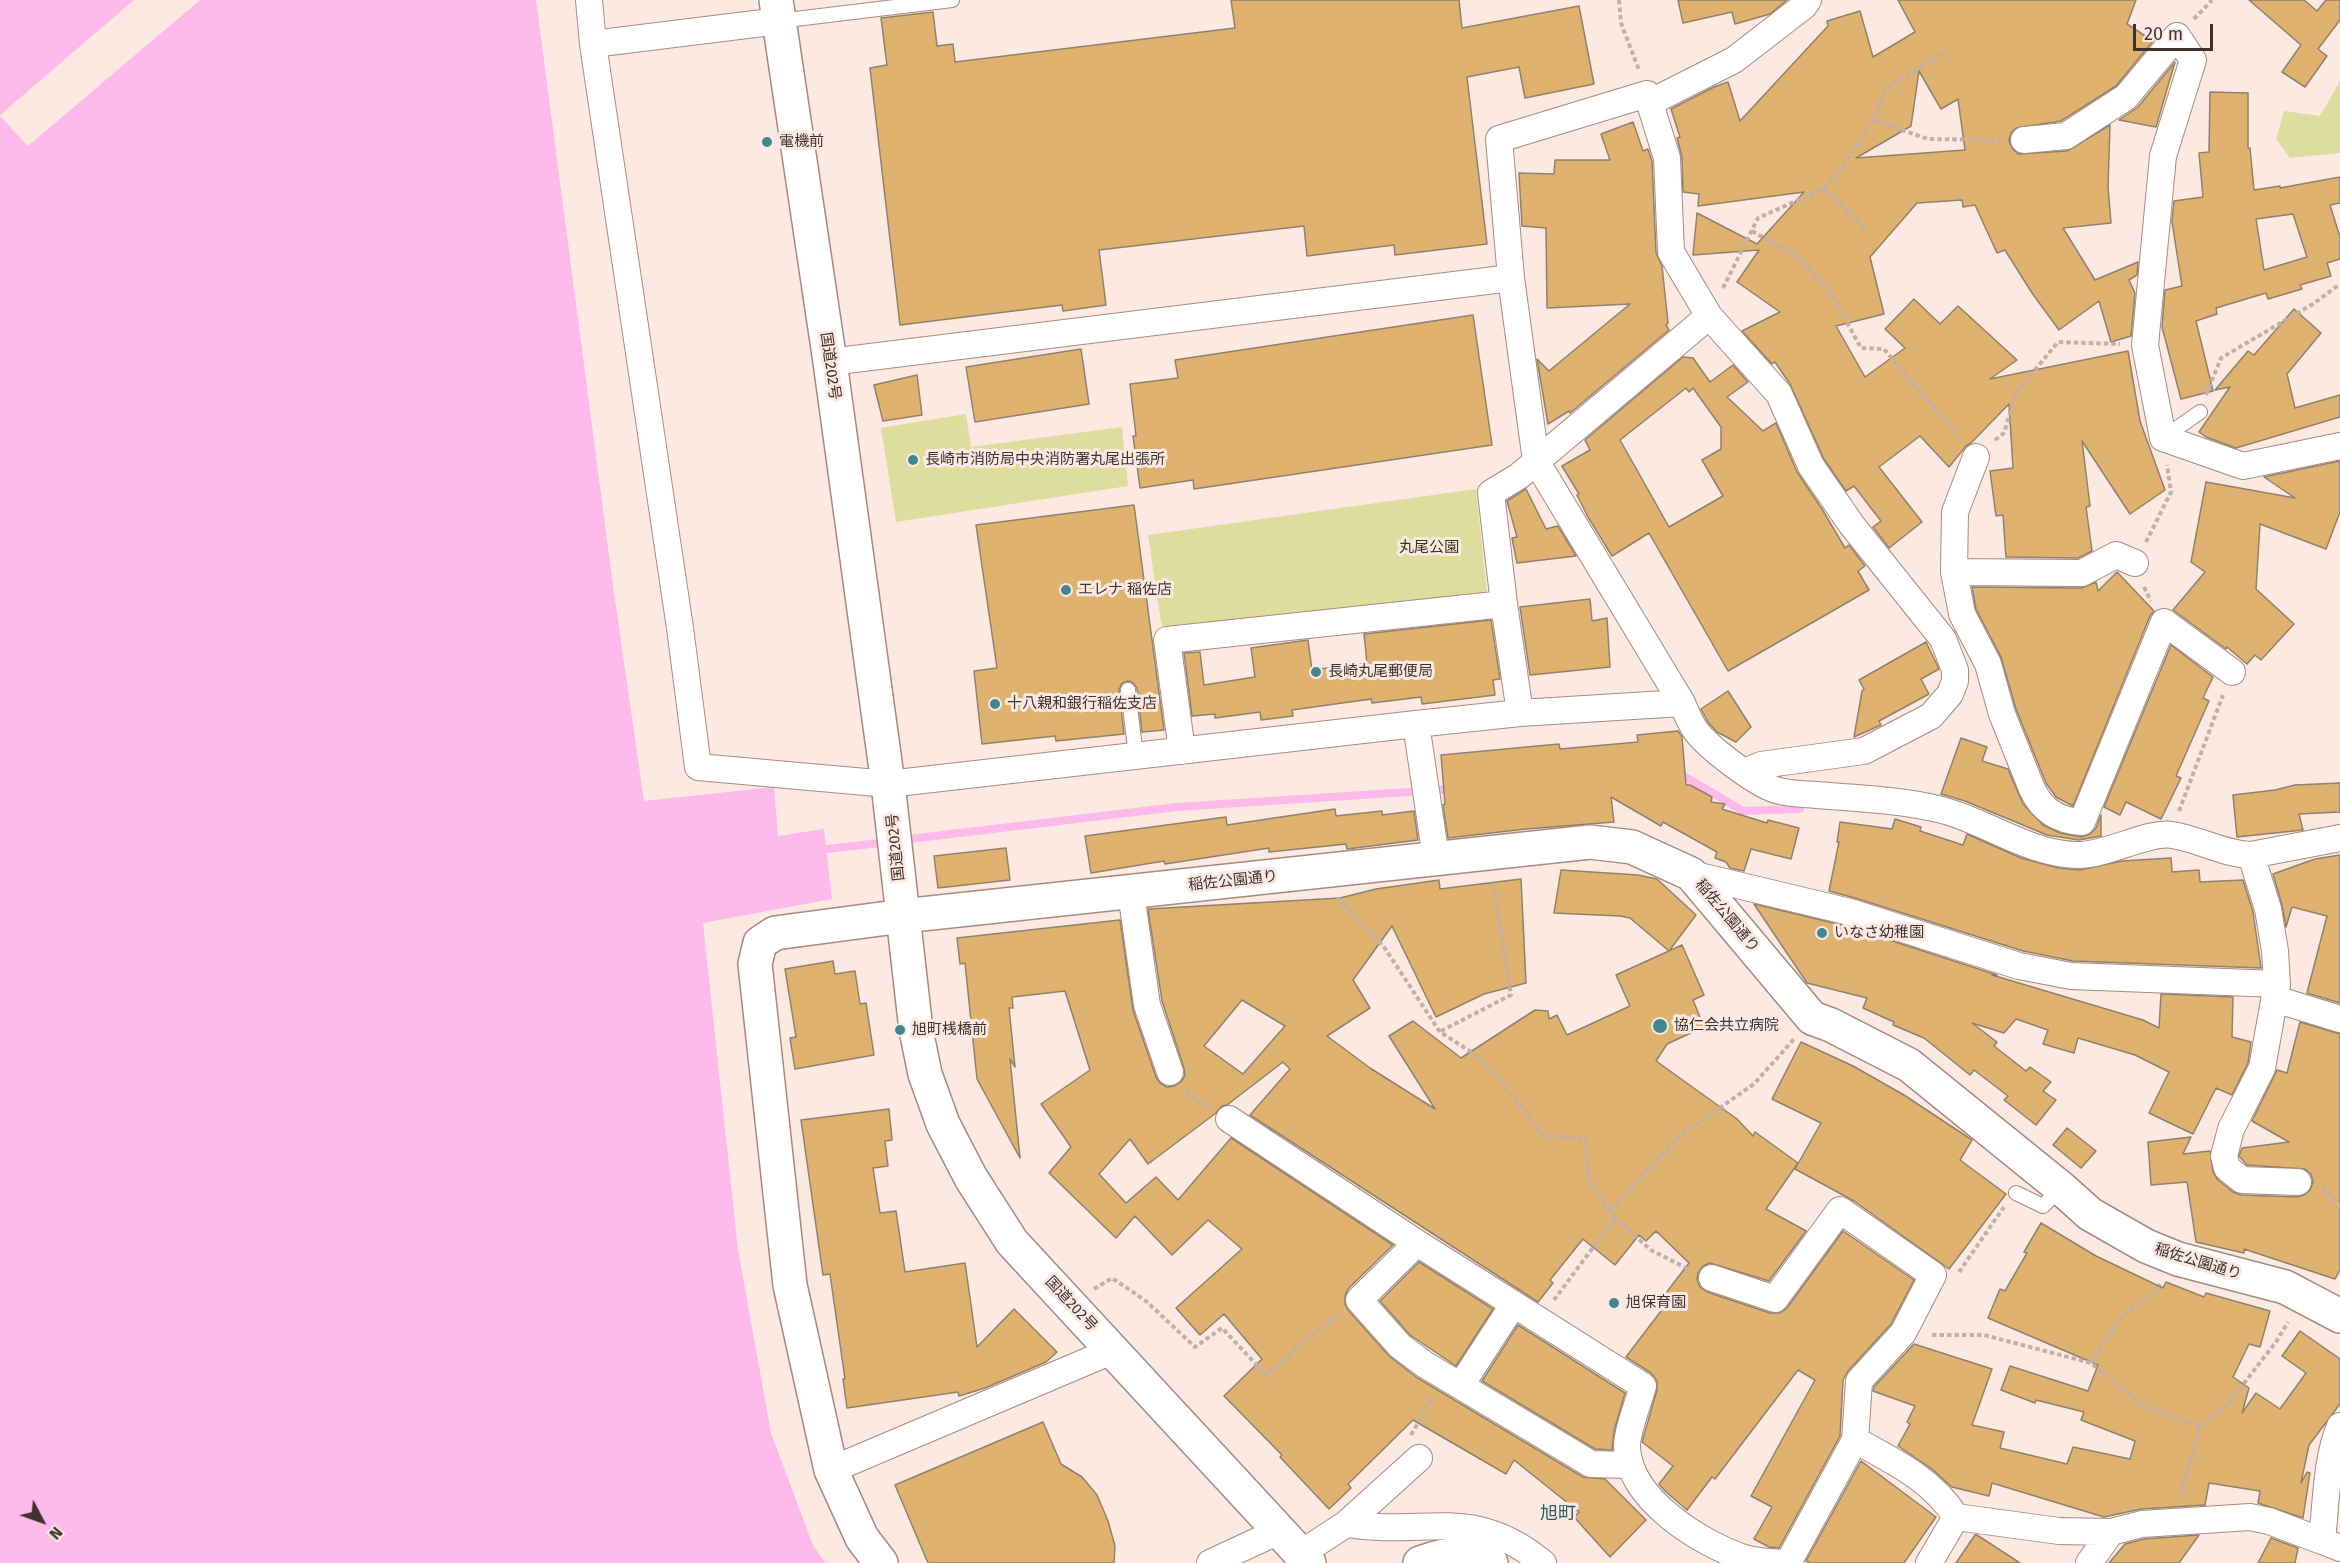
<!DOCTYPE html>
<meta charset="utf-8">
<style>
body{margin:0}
#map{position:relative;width:2340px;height:1563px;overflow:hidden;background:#fce9e2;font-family:"Fira Sans",sans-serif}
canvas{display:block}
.north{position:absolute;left:12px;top:1491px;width:60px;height:60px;-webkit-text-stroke:4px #fce9e2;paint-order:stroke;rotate:131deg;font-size:16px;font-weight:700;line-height:24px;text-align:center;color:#3e322d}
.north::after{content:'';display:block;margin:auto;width:21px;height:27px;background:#3e322d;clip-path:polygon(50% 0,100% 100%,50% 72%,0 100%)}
.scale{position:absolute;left:2133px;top:24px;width:80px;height:27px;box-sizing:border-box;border:3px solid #3e322d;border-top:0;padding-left:8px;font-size:18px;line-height:21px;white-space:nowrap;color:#3e322d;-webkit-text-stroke:4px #fce9e2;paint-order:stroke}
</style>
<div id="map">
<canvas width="2340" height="1563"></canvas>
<div class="north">N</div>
<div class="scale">20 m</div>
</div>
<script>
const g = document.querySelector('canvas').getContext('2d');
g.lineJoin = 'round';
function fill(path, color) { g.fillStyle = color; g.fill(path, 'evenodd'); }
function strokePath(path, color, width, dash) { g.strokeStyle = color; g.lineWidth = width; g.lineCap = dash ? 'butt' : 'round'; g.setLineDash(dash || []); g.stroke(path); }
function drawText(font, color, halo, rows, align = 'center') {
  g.font = font + ' "Fira Sans","Noto Sans JP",sans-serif'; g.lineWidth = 6; g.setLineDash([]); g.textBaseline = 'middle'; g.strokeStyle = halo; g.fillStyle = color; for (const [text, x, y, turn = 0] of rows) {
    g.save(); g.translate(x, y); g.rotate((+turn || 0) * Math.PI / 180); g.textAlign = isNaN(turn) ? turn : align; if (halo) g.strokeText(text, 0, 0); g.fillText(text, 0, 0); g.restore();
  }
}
fill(new Path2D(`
 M2340,81V153L2290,158L2276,139L2284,111L2320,116Z
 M966,414L971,447L1122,427L1128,486L896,522L881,428Z
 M1476,489L1487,594L1162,629L1148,535Z`), '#dddd9e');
fill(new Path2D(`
 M0,0H134L0,115Z
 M200,0H536L614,593L644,801L774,787L778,836L824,829L832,899L703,923L738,1250L771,1433L812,1543L825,1563H0V116L28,146Z`), '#fcb9e9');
strokePath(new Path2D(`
 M1677,772L1743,811L1800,809
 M901,840L1177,807L1455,789
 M827,849L888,842`), '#fcb9e9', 8);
const building = new Path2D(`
 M1231,0H1459L1462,28L1579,6L1594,84L1525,98L1519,67L1467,77L1487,244L1395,255L1394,245L1307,256L1304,226L1099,250L1106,305L1063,311L1062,305L900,325L870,68L887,65L881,18L933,12L937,46L953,44L955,62L1235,28Z
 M1678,0H1787L1770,14L1735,24L1732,12L1683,23Z
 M1898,0H2136L2127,24L2153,41L2116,86L2061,121L2016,128L2011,133L2009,141L2012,148L2018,154L2067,151L2110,125L2108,187L2111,223L2063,228L2095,280L2138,262L2137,275L2129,280L2135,293L2131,336L2111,342L2099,301L2059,330L2032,293L2005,250L1997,253L1975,205L1963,207L1962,200L1917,203L1870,257L1884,314L1836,326L1865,377L1905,348L1885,329L1914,299L1940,324L1958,306L2017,360L1990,379L2128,351L2140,421L2165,490L2130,514L2082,441L2090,506L2086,507L2092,551L2078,558L2006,557L2003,515L1996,516L1990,471L2013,468L2009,404L1971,443L1966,446L1949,467L1920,436L1879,467L1922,522L1889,548L1873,527L1881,521L1854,486L1846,491L1824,459L1790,384L1775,362L1772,364L1742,331L1780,312L1737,282L1759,250L1693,255L1697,213L1757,244L1804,192L1698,206L1699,194L1683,192L1682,157L1677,138L1680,137L1671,109L1714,87L1728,82L1740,121L1828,26L1827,21L1860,11L1873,57L1915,32ZM1919,71L1941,109L1958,99L1965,150L1856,158L1911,126Z
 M2249,0H2304L2317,11L2326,0H2340V20L2318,49L2327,56L2305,87L2282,72L2301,45Z
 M2175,62L2156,127L2119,120L2138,107Z
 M2210,92L2248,93V148H2250L2254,190L2280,186V188L2340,177V203L2330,205L2340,237V259L2327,263L2331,276L2300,285L2302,289L2268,299L2266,293L2216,308L2217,314L2196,321L2213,391L2181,399L2162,327L2165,290L2182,286L2172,222L2174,201L2203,197L2199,153L2209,152ZM2293,214L2307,257L2264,270L2256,219Z
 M1633,122L1643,151L1648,149L1652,161L1656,253L1662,266L1668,323L1666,325L1669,330L1570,413L1569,411L1548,424L1537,359L1549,371L1630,304L1547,308L1546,228L1522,226L1519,173L1554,174L1555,160H1610L1601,134Z
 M2294,309L2321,333L2287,374L2295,408L2340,395V417L2236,448L2206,437L2199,432L2230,387L2215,390L2248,351L2254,355Z
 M1473,315L1492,445L1194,489L1193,480L1140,488L1133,436H1136L1130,384L1178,378L1175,360Z
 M1081,349L1089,404L975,422L966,367Z
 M1683,357L1693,358L1710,382L1733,365L1748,382L1727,397L1763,431L1776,423L1797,472L1822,509L1845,548L1849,545L1865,566L1858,571L1869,590L1728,671L1649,533L1612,556L1588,517L1577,495L1579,494L1562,466L1590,450L1585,440ZM1686,388L1689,392L1693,388L1721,427V449L1702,460L1723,496L1669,527L1620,440Z
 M917,375L922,415L883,421L874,385Z
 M2340,461V512L2326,549L2260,524L2256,589L2294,624L2261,660L2255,655L2247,664L2227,647L2226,649L2173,610L2205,572L2191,562L2206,482L2295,498L2264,477Z
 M1526,489L1546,529L1558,526L1576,556L1517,563L1512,538L1517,537L1507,501Z
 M1134,505L1164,730L1142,732L1137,688L1132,682L1128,681L1122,683L1119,690L1124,734L1056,741L1055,736L982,744L974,671L997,668L976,525Z
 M2117,572L2154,611L2150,616L2073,806L2056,797L2046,783L2016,709L2001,657L1976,609L1972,587L2082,588L2096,582L2098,591Z
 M1590,599L1592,621L1607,618L1610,667L1530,675L1520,607Z
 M1491,620L1500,679L1493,680L1495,695L1422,704L1421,697L1372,703L1371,699L1292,710L1293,716L1261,720L1260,712L1215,718V714L1192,716L1184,653L1200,652L1204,685L1255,677L1251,648L1308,640L1312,670L1367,663L1364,634Z
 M1926,642L1939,669L1921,679L1929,694L1879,721L1881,725L1854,737L1862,691L1864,689L1859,680Z
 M2171,645L2213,677L2203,698L2209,701L2176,776L2181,778L2161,819L2126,802L2120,815L2104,807Z
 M1728,691L1751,727L1736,742L1717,732L1708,722L1701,709Z
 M1678,731L1682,737L1686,785H1690L1712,797L1711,802L1725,804L1722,809L1767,823L1768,820L1799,828L1791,859L1751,849L1744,871L1730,868L1726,862L1715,858L1717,852L1663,822L1661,826L1611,797L1614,822L1526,829L1448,838L1443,805L1445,804L1441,755L1559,744L1560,749L1638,742L1637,735Z
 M1961,738L1987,747L1982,761L2008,769L2023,804L2043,825L2060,833L2081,837L2090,834L2096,828L2101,815V836L2079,840L2047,835L1965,801L1941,794Z
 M2340,783V812L2299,814L2303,830L2237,837L2233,795L2275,790L2295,785Z
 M1335,809L1336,816L1382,811V815L1414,811L1418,840L1347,849L1346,844L1269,852V848L1165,864L1164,861L1091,873L1085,836L1226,817L1227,825Z
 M1895,819L1921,827L1920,831L1963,845L1967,834L2021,858L2058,868L2080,870L2122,861L2171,858L2172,872L2199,870L2200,882L2243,880L2253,912L2261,968L2073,961L2023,951L1855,898L1829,891L1839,842H1837L1840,822L1892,829Z
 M1006,848L1010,880L938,888L934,856Z
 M2340,855V1003L2307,993L2327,916L2292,907L2286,927L2282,905L2273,874L2315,859Z
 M1561,870L1638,875L1657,879L1696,915L1669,951L1630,918L1620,916L1554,913Z
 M1521,879L1526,983L1484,994L1436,1017L1392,926L1353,980L1370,1008L1327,1036L1370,1068L1435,1109L1389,1036L1413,1021L1461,1058L1535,1010L1548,1011L1549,1019L1557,1015L1567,1035L1630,1006L1616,975L1682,945L1704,995L1693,1000L1704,1027L1667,1044L1656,1061L1737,1119L1753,1136L1755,1132L1798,1163L1766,1209L1806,1231L1769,1281L1710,1263L1703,1266L1698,1273L1697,1280L1700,1287L1707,1292L1770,1313H1780L1787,1308L1843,1231L1914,1280L1891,1324L1848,1371L1843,1380L1840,1436L1779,1548L1769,1547L1754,1539L1772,1507L1751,1496L1815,1380L1798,1370L1715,1479L1712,1477L1687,1510L1665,1491L1659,1484L1673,1466L1642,1442L1657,1390V1381L1651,1373L1626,1357L1661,1311L1656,1306L1689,1263L1656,1231L1646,1241L1639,1235L1615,1265L1583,1239L1550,1280L1553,1283L1538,1302L1250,1115L1290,1069L1283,1062L1227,1105L1222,1106L1216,1113L1148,1164L1130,1139L1099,1174L1126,1203L1156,1177L1178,1200L1231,1138L1393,1245L1348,1289L1345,1296V1304L1348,1310L1389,1356L1416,1377L1583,1477L1605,1479L1646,1520L1610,1557L1574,1517L1579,1512L1514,1460L1506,1474L1413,1420L1348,1484L1351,1488L1329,1509L1280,1457L1282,1455L1224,1396L1262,1359L1224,1314L1200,1335L1176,1308L1242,1249L1208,1220L1172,1255L1135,1216L1116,1238L1049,1173L1071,1147L1041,1104L1090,1070L1065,991L1012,997L1013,1008H1009L1015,1067L1010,1059L1020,1158L977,1079L965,963L960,964L957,938L1120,920L1133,1010L1156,1077L1160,1083L1167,1087L1174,1086L1182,1081L1185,1075L1184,1068L1162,1001L1148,909L1340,898L1376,889L1439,880L1440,889ZM1242,1000L1285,1026L1243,1074L1204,1046Z
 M1754,904L1846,926L1997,975H1992L2143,1020L2159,1028L2161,994L2233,997L2232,1037L2251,1042L2248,1063L2232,1095L2216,1088L2193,1134L2149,1113L2169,1072L2135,1055L2078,1038L2074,1053L2043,1044L2048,1030L2016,1019L2004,1033L1972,1023L1997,1042L1994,1046L2026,1071L2030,1067L2051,1082L2043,1091L2056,1100L2036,1125L2004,1100L2008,1096L1974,1070L1970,1075L1924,1038L1893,1025L1894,1022L1863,1008L1867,998L1807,983Z
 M833,961L835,974L855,971L860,1004L866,1003L874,1055L795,1069L790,1038L796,1037L785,969Z
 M2300,1022L2340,1034V1270L2335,1279L2244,1249V1253L2196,1242L2187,1182L2151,1185L2148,1142L2191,1137L2183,1154L2210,1151L2213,1172L2218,1180L2233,1192L2241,1195L2297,1197L2304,1195L2310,1190L2313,1182L2311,1174L2305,1169L2247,1165L2239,1156L2242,1148L2289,1142L2252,1121L2277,1070L2287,1073Z
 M1801,1042L1853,1066L1904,1095L1972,1140L1960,1160L2006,1194L1949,1269L1854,1201L1795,1169L1821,1123L1772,1099Z
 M889,1109L892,1140L885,1141L888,1166L873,1168L880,1213L896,1211L905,1272L965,1263L977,1347L1014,1309L1057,1352L1046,1362L985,1388L959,1396L958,1392L847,1408L843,1379H845L830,1274L823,1275L801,1120Z
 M2067,1128L2096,1151L2081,1168L2053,1145Z
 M2041,1223L2096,1256L2163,1288L2166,1282L2204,1297L2206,1293L2270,1311L2260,1347L2249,1344L2233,1377L2249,1388L2242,1413L2256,1393L2280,1409L2306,1373L2282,1356L2300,1331L2340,1359V1404L2309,1445L2301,1483L2307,1472L2310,1473L2303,1518L2258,1503L2260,1491L2209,1483L2205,1505L2141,1509L2104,1517L1992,1483L1989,1496L1952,1487L1932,1469L1898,1446L1910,1424L1907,1422L1915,1406L1873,1391L1874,1387L1914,1344L1992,1369L1972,1425L2004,1432L2000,1448L2067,1464L2073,1447L2130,1459L2135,1441L2081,1420L2084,1412L2036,1400L2035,1403L2001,1390L2010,1366L2088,1391L2098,1365L1988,1318L2000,1289L2005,1291L2027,1253L2024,1252Z
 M1419,1262L1493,1309L1456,1366L1410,1335L1380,1301Z
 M1518,1325L1625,1393L1614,1431L1612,1450L1595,1449L1482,1381Z
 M1043,1422L1061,1464L1082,1477L1097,1495L1108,1521L1115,1546L1114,1563H928L895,1485Z
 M1861,1461L1936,1517L1904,1563H1810L1806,1561Z
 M1975,1535H1977L2020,1563H1956Z
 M2199,1535L2179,1563H2109L2125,1544L2144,1539Z
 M2271,1538L2298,1548L2295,1563H2258Z`);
fill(building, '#e0b270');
strokePath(building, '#91806a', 1.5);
const lane = new Path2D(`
 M779,21L952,0
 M2163,438L2200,412
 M1128,690L1136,756
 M2016,1193L2043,1206L2061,1188`);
const street = new Path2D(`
 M589,0L593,44L680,628L698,767L888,784L1416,724L1436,858
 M593,44L779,21
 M1651,102L1734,60L1804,6L1808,0
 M2024,140L2066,136L2126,97L2177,36L2193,60L2163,156L2145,345L2163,438L2243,466L2340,446
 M830,362L1511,278
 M1976,457L1955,512L1954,572L1962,614L1988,664L2002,714L2032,789C2042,810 2058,821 2082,822L2164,622L2232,672
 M1954,572L2082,573L2116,555L2135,563
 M1520,713L1504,604L1491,493L1519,476L1709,316
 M1416,724L1520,713L1682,703
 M1182,751L1167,640L1504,604
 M1745,772L1761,765L1864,751L1931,716L1950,694L1955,681V670L1943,639L1851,524L1811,466L1779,394L1709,316L1671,252L1667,158L1647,94L1499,139L1511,278L1536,461L1682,703C1686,712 1690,723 1696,731C1709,748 1759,787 1780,791C1792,794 1804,794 1816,795C1857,798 1902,800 1942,810C1988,822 2030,855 2079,855C2107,855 2149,831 2172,835C2199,839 2223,854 2251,855L2340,838
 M2251,855L2268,909L2275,951L2277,984L2262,1068L2231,1129L2224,1156L2227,1168L2242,1180L2298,1182
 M1691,874L1850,912L2019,966L2071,976L2277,984
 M1131,893L1147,1005L1170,1072
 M2275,999L2340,1019
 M1229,1119L1417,1243L1643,1386C1639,1401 1626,1433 1627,1448C1630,1500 1700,1543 1744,1558C1757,1562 1772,1562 1785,1563
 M1417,1243L1359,1300L1400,1346L1424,1364L1591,1464L1629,1465
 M1712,1278L1775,1299L1840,1210L1933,1275L1903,1333L1859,1381L1855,1440L1788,1563
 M1461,1385L1513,1305
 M2340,1426C2326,1459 2326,1505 2322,1541L2340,1548
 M1855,1440C1893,1461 1932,1479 1956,1517L2059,1531L2111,1532L2142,1524L2250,1517L2269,1521L2322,1541
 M831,1470L1114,1350
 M1346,1524L1419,1458
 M1300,1554L1346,1524C1426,1537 1471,1504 1543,1563
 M1210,1563L1279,1531
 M1929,1563L1956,1517
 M2089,1563L2111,1532`);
const secondary = new Path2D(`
 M881,1563L862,1538L831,1470L790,1285L755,964L760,943L775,933L903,916L1590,842L1632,847L1691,874L1812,1018L1831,1025L1909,1065L2061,1188L2090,1214L2146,1246L2178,1259L2285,1287L2340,1316`);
const highway = new Path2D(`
 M776,0L830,362L888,784L916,1030L925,1074L943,1124L971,1178L1012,1242L1309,1563
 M1420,1563C1451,1552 1461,1552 1491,1563`);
strokePath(lane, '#a68a7f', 16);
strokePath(street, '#a68a7f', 28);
strokePath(secondary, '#a68a7f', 36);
strokePath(highway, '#a68a7f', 36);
strokePath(new Path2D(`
 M1619,0L1621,23L1639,70
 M2194,19L2212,0
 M1873,120L1928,139L2000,140
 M1823,189L1865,228
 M1752,231L1796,256L1831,293L1861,348L1884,349L1960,438
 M1723,288L1758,218L1823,189L1843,167L1873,120L1886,89L1946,51
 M2206,395L2221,358L2313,304L2340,284
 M1995,440L2004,433L2016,393L2058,342L2120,344
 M2146,542L2171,492L2167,465
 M2144,587L2151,601
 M2179,811L2223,695
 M1337,898L1384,947L1440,1032L1473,1053L1512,1094L1542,1135L1586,1139L1589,1181L1615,1218L1651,1250L1688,1269
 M1441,1031L1511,995L1493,882
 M1186,1091L1198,1101L1210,1106
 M2322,1187L2340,1207
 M1610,1210L1681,1135L1754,1084L1794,1039
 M1959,1272L2004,1207
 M1094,1289L1112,1278L1146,1301L1195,1347L1222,1328L1266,1375L1319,1329L1340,1314
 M1554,1300L1615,1218
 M1932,1335H1984L2091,1363L2145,1407L2200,1426
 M2091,1363L2122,1315L2154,1293L2160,1284
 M1411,1435L1433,1397
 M2180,1497L2200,1426L2227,1405L2276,1342L2288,1322`), '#c1b0aa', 4, [4.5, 3]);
strokePath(lane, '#fff', 14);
strokePath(street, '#fff', 26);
strokePath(secondary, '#fff', 33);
strokePath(highway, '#fff', 33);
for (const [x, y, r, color] of [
 [767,142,6,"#408790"],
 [913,460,6,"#408790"],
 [1066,590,6,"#408790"],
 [1316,672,6,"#408790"],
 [995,704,6,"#408790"],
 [1822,933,6,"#408790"],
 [1660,1026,8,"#408790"],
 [900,1030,6,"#408790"],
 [1614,1303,6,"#408790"]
]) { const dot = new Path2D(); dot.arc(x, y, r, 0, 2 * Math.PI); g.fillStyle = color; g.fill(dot); strokePath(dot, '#fce9e2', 2); }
drawText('15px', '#3e322d', '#fce9e2', [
 ["電機前",779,142],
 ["長崎市消防局中央消防署丸尾出張所",925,460],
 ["エレナ 稲佐店",1078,590],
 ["長崎丸尾郵便局",1328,672],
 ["十八親和銀行稲佐支店",1007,704],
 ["いなさ幼稚園",1834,933],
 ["協仁会共立病院",1674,1026],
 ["旭町桟橋前",912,1030],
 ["旭保育園",1626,1303]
], 'left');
drawText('15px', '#3e322d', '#fce9e2', [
 ["国道202号",830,366,82],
 ["国道202号",896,847,-96],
 ["稲佐公園通り",1233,881,-6],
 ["稲佐公園通り",1727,916,50],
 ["稲佐公園通り",2198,1262,17],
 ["国道202号",1071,1304,47]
]);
drawText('15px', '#363513', '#fce9e2', [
 ["丸尾公園",1429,548]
]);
drawText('18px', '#265f66', '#fce9e2', [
 ["旭町",1558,1514]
]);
</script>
